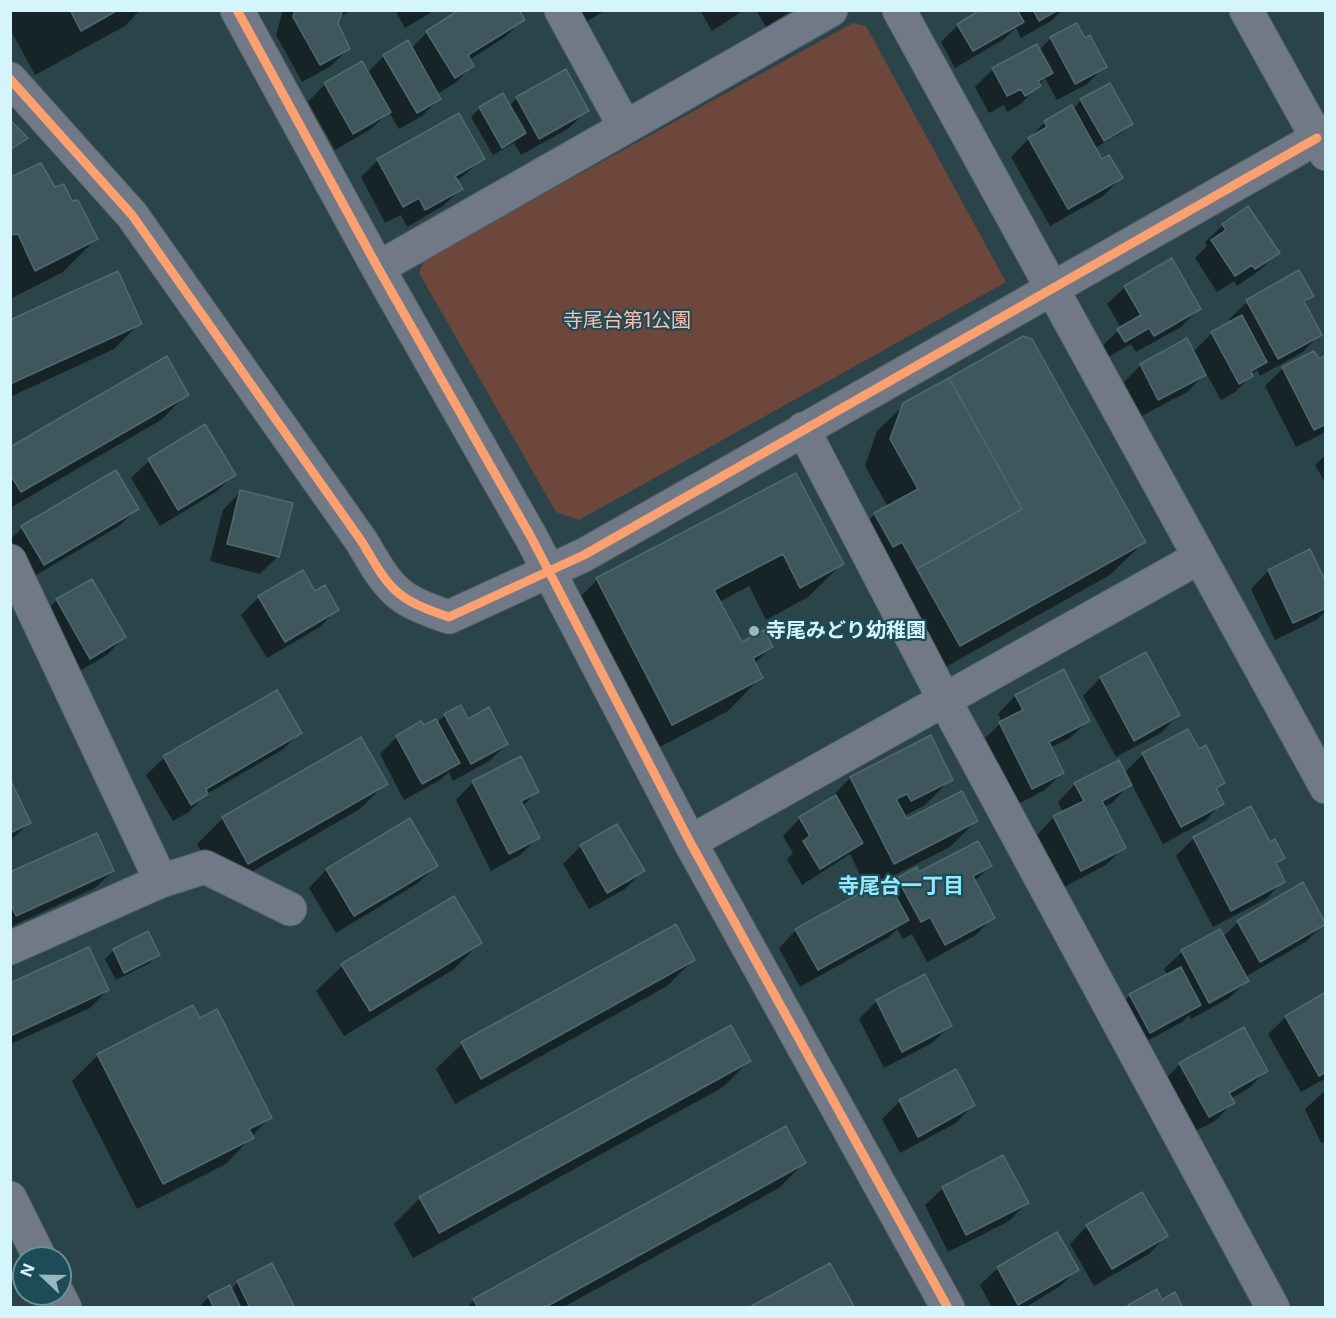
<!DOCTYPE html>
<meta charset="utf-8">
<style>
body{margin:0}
#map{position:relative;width:1336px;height:1318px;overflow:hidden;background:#2a4449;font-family:Inter,sans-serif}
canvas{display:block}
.frame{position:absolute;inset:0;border:12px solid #d5f5fd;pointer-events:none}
.north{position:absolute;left:12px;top:1246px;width:60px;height:60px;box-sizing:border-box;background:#1d4c56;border:2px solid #679099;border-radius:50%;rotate:292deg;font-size:16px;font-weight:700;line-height:24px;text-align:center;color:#d5f5fd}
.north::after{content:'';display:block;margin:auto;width:21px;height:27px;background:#99b7be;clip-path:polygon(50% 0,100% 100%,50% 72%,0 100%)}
</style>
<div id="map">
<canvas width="1336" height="1318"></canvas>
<div class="frame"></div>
<div class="north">N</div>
</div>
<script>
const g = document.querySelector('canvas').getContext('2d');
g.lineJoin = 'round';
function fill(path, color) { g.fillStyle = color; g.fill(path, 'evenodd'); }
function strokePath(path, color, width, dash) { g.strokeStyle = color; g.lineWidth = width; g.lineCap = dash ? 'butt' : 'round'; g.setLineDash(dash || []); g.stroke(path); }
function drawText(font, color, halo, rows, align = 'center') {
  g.font = font + ' Inter,"Noto Sans JP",sans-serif'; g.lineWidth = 4.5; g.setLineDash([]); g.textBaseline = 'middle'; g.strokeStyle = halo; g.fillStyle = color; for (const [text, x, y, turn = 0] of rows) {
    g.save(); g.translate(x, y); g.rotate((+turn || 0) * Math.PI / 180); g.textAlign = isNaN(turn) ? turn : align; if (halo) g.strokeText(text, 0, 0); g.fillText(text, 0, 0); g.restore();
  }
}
fill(new Path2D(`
 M853,23L866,26L1006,282L579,520L556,512L419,273L424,260Z`), '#6d463c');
fill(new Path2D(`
 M10,10H140L125,26L35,75L10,29Z
 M283,10H351L338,18L336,23L348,49L331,66L302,82L276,35Z
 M395,10H435L405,28Z
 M563,10H606L574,29Z
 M700,10H744L712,31Z
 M756,10H792L766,27Z
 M983,10H1062L1051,21L1021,38L1016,28L1004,39L955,68L941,42L958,25Z
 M523,20L505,37L469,60L472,66L455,83L437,94L439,99L422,116L399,129L389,112L371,129L335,150L308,102L325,84L367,73L384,56L411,49L427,32Z
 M1051,38L1084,40L1105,66L1087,84L1057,100L1045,78L1021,104L1007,112L1004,105L989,113L975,87L993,69L1036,46L1039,50Z
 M517,98L587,111L569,128L521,155L514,143L493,155L471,117L480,108L509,106Z
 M1081,100L1131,124L1123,132L1095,148L1102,161L1121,178L1103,196L1050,226L1011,157L1045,122L1073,109Z
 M483,159L457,181L461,189L443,206L407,227L401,215L385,223L361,177L378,160Z
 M10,178L55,189L71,203L96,239L63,272L10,299Z
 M1223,225L1278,252L1260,270L1237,286L1234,281L1217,292L1195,258L1207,246L1205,242Z
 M1125,287L1199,309L1181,327L1136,352L1131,344L1107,358L1100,348L1121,328L1107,304Z
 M1312,296L1304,304L1320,334L1303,352L1260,376L1257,370L1234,393L1221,400L1206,373L1187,392L1140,417L1123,383L1141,365L1193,352L1211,334L1231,322L1229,319L1247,302Z
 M10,322L140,323L114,349L10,397Z
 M1326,357V432L1296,447L1265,386L1283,368Z
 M187,394L161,420L10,508V449Z
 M904,405L1144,542L1110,575L926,678L849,540L875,514L888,507L865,466L877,431Z
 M205,426L234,475L216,492L160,526L131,478L149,461Z
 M1326,455V484L1315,465Z
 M796,475L842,564L808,597L766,620L749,586L719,602L742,644L771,647L754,664L761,677L728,711L639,758L564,613L597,580Z
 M240,492L278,556L260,574L210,561L223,510Z
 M137,509L119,526L26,581L10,555V540L22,528Z
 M1309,551L1326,586V611L1316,620L1275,640L1251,589L1268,571Z
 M91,581L124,637L107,655L72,675L39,618L57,600Z
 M259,597L337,609L320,627L267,658L241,615Z
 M1145,654L1178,715L1161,733L1116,757L1083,696L1100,678Z
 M1063,672L1088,721L1070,738L1050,748L1063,772L1045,790L1014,806L982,741L1002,722L998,714L1015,696Z
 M276,692L300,733L282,750L205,795L189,812L173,821L146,775L164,758Z
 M445,715L468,721L507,744L489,761L453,781L449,772L440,780L404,800L380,754L397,737L436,724Z
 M930,737L951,779L925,805L904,816L906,821H976L950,847L885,880L889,888L897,879L916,869L919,874L990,866L974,882L993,917L976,935L927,962L912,934L903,939L897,929L889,937L800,987L779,948L796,930L868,891L850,854L802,885L787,859L793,853L783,836L800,818L826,803L850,778Z
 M361,739L386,783L360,809L222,889L197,844L223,818Z
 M1143,754L1223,782L1216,790L1222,803L1205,821L1163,844L1131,783L1112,803L1103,807L1124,847L1106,865L1064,887L1037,835L1054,817L1063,813L1058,802L1075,784L1124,773Z
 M473,782L537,791L522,807L538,838L520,855L491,871L456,800Z
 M10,783L29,823L10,841Z
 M1251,808L1270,844L1283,858L1275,866L1283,881L1266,899L1213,927L1176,856L1194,838Z
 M409,821L436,866L418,883L336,933L309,888L326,870Z
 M581,846L643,871L625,889L589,909L563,864Z
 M113,871L95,888L10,927V874Z
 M1238,922L1324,923L1307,941L1245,977L1247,981L1229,998L1191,1019L1189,1015L1182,1022L1132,1049L1113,1013L1130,995L1168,975L1164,969L1182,952L1223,937Z
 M480,943L454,969L344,1036L316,991L342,966Z
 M114,950L158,954L150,963L116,980L105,959Z
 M693,960L667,986L455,1104L436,1069L462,1044Z
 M924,976L950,1026L932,1043L884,1068L859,1019L876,1002Z
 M10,985L108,990L90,1008L10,1044Z
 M1326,994V1078L1301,1092L1268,1034L1286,1017Z
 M200,1020L270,1117L226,1164L137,1209L72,1081L98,1055Z
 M749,1061L723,1087L413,1258L394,1224L420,1198Z
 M1180,1064L1266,1071L1249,1088L1230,1099L1233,1103L1215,1121L1191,1133L1162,1082Z
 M1326,1090V1142L1321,1143L1305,1109Z
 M900,1101L973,1105L956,1123L900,1153L882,1119Z
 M805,1162L779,1188L562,1308H467L474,1300Z
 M943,1188L1027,1203L1009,1221L948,1252L925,1205Z
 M1087,1226L1166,1236L1149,1254L1094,1286L1070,1244Z
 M998,1268L1077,1270L1059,1287L1024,1308H992L980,1285Z
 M238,1282L293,1308H202L201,1305L209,1297L230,1290Z`), '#0007');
const building = new Path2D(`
 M70,10H118L81,31Z
 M295,10H343L338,23L350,49L320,65L293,17Z
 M459,10H519L525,20L468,55L474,66L455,78L426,31Z
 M980,10H1017L1024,22L973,51L957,24Z
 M1033,10H1058L1039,21Z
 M1077,23L1085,38L1090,35L1107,67L1075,84L1050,37Z
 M408,40L441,99L417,113L383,55Z
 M1037,44L1053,73L1038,81L1041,86L1025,96L1021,89L1007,96L992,68Z
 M362,61L391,112L353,134L324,83Z
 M566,69L589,111L539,139L516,97Z
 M1110,83L1133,124L1104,141L1080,99Z
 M503,93L526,133L502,148L479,107Z
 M1072,105L1102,159L1109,155L1123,178L1068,209L1028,138L1047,127L1044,121Z
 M459,113L485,159L455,176L463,189L425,210L419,198L403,207L377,159Z
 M10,120L28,138L10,150Z
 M41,163L55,187L64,184L72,201L78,200L98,239L35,271L18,234L10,235V177Z
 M1248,206L1280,253L1255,269L1252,265L1235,276L1211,240L1226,230L1222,224Z
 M1172,258L1201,309L1154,336L1149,328L1125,342L1117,329L1141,315L1124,286Z
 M1299,270L1314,296L1304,301L1322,335L1278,359L1246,300Z
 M118,271L142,324L10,384V320Z
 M1242,315L1267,362L1251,371L1253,376L1239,384L1211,332Z
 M1023,336L1032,339L1146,542L960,646L917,569L1022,509L949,378Z
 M1187,338L1206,375L1158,400L1140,364Z
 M1314,351L1319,359L1326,355V424L1314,430L1282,367Z
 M167,356L189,395L21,492L10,474V447Z
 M949,378L1022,509L917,569L902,542L893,547L874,513L918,489L890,439L903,403Z
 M205,424L236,475L178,510L148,459Z
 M116,470L139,509L44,565L21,526Z
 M796,473L844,564L800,588L783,554L714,590L742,642L764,630L773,647L753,658L763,678L672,725L596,578Z
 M240,490L293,503L279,557L227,544Z
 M1310,549L1326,582V608L1293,623L1268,570Z
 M303,570L315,591L325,585L339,610L285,642L258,596Z
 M92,579L126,637L90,659L56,599Z
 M1146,652L1180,715L1134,741L1100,677Z
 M1064,669L1090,721L1049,742L1064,773L1032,789L999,722L1023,710L1015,695Z
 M277,690L302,733L206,789L208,794L191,805L163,756Z
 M461,705L468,719L489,707L508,744L471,764L444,714Z
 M436,719L460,763L422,784L396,736L421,721L424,725Z
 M1188,729L1199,749L1206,745L1225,783L1216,788L1224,804L1181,827L1142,753Z
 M931,735L953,780L911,801L907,794L896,799L907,819L962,791L978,821L894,864L850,777Z
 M361,737L388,784L248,864L222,817Z
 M521,756L539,792L521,801L540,838L509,854L472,781Z
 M1119,760L1132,785L1102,801L1126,848L1081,871L1053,816L1084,801L1074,783Z
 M10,779L31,823L10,833Z
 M836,795L863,843L820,869L803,841L810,836L799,817Z
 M1251,806L1270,842L1275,839L1285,858L1276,863L1285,882L1231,911L1193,837Z
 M410,818L438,866L354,916L326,869Z
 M617,824L645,871L607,893L580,845Z
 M97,833L114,871L16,916L10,902V872Z
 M978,841L992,866L973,876L995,918L945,945L930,917L921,922L897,878L917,867L919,872Z
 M886,879L909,920L818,970L795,929Z
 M1303,882L1326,924L1260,962L1237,921Z
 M454,896L482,943L370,1011L341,964Z
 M676,924L695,960L481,1079L461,1042Z
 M1220,929L1249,981L1209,1003L1181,950Z
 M148,931L160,955L124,973L113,949Z
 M89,947L109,990L10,1036V983Z
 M1181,967L1201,1005L1150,1033L1129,994Z
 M925,974L952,1026L902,1052L876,1000Z
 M1326,992V1072L1319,1076L1285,1016Z
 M193,1005L200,1018L217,1009L272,1118L249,1129L254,1138L163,1184L97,1054Z
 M731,1025L751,1061L439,1233L419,1197Z
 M1244,1027L1268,1071L1229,1093L1235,1103L1209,1117L1179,1063Z
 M956,1069L975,1105L918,1137L899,1100Z
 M786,1126L806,1163L544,1308H478L473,1299Z
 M1003,1155L1029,1203L966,1235L942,1187Z
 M1142,1192L1168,1236L1112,1269L1086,1225Z
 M1057,1232L1079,1270L1018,1305L997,1267Z
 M272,1263L295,1308H250L237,1281Z
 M830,1263L855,1308H748Z
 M230,1285L241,1308H214L208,1296Z
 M1157,1289L1162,1300L1175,1292L1183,1308H1130L1128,1305Z`);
fill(building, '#3f575c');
strokePath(building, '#4e6a70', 1.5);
const minor = new Path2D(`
 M237,10L378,268L531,537L690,842L948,1308
 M561,10L625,127
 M899,10L1326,787
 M1246,10L1326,154
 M10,79L132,215L362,542C390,590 395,599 449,617L584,555L1317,138
 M378,268L831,10
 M803,429L945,701L1273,1308
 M10,561L161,881
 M690,842L1198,558
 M10,948L161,881L205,867L290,909
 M10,1198L40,1258
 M58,1294L65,1308`);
strokePath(minor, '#4b6267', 35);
strokePath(minor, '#727986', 33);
strokePath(new Path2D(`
 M237,10L378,268L531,537L690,842L948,1308
 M10,79L132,215L362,542C390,590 395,599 449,617L584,555L1317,138`), '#fca06f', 9);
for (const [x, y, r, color] of [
 [754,631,6,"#99b7be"]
]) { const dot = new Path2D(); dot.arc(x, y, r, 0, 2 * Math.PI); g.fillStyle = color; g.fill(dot); strokePath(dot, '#1d4c56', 2); }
drawText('20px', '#fabdaf', '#1d4c56', [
 ["寺尾台第1公園",627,321]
]);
drawText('bold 20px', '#d5f5fd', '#1d4c56', [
 ["寺尾みどり幼稚園",766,631]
], 'left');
drawText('bold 21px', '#93eafe', '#1d4c56', [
 ["寺尾台一丁目",901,887]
]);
</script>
